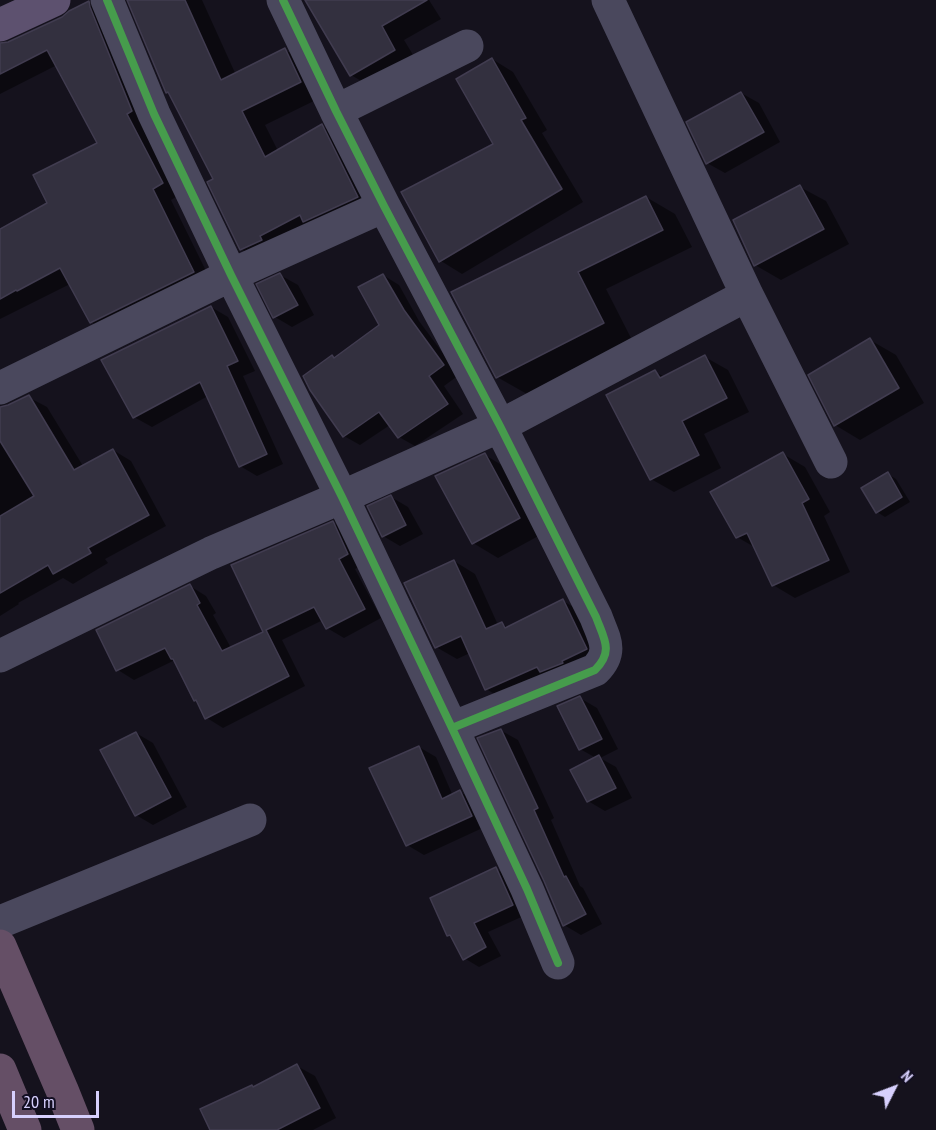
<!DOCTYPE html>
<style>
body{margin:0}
#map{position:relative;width:936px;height:1130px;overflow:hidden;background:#15121d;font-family:"PT Sans Narrow",sans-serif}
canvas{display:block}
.north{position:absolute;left:864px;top:1058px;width:60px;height:60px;-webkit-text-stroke:4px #120e21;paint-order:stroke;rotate:48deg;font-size:16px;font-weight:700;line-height:24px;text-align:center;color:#d7d0fd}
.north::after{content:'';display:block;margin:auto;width:21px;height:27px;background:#d7d0fd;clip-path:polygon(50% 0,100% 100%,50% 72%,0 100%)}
.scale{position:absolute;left:12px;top:1091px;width:87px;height:27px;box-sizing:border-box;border:3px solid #d7d0fd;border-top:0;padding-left:8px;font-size:18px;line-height:21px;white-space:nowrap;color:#d7d0fd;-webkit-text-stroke:4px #120e21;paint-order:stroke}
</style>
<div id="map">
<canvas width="936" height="1130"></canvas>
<div class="north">N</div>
<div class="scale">20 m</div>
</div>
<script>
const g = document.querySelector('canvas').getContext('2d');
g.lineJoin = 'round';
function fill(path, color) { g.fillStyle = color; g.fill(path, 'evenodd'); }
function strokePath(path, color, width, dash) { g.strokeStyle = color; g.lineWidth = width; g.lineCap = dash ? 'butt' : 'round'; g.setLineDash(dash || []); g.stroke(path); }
fill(new Path2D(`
 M129,0H202L236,75L285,50L309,64L324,96L265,125L278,151L322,126L345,140L381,210L265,263L241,249L215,179L172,94L167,92Z
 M307,0H429L441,19L404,40L418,63L375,89L351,75Z
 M89,3L108,14L181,194L171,200L212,283L110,333L91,322L70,284L0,319V230L49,204L99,144L57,65L0,94V45L8,43L63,18Z
 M492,59L513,72L547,130L542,133L583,202L462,274L441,261L403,193L495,144Z
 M741,93L759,103L780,142L725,173L707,163Z
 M800,187L826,201L849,244L781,280L755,265Z
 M646,197L675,214L692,247L606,289L632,340L527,394L497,377L453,293Z
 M280,275L298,285L314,315L292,327L275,317Z
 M383,275L399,285L419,321L459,375L444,386L463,414L415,446L399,437L390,425L360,445L344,436L311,389L335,359L381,326Z
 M211,307L228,317L255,371L243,376L283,464L257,476L240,466L208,396L152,427L134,417L103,360Z
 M870,340L896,355L924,403L860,440L835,425Z
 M705,357L728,370L749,412L704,434L721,468L674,492L651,479L655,372L665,377Z
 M28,397L47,407L83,466L113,450L131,461L166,526L105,559L108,563L73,584L63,578L18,603L19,604L0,616V408L8,406Z
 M783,454L805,467L830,512L824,516L850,572L795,598L773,585L756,548L737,537Z
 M485,455L510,470L544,533L498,558L473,543Z
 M888,474L896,479L910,502L885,517L877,512Z
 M391,497L408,507L423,534L400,546L383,536Z
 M333,523L350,533L364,564L355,569L381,618L344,638L327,628L323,620L282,640L305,686L223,728L207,718L199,701L175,660L134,680L118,670L190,586L206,596L216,613L213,615L231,648L265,632L233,566Z
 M454,561L475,574L498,625L502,624L510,628L563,601L584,613L607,661L507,701L486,689L470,653L457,659L436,647Z
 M580,698L597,708L618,749L600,758L616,767L632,798L605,811L588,801L596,758L580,749Z
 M500,730L518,740L554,818L551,820L580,886L583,888L602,924L581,935L564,925Z
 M136,733L153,743L187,807L153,825L136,815Z
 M419,747L436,757L453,796L460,792L478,802L489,825L424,855L407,845Z
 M496,869L511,878L528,914L488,932L501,956L479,967L464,958L453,938L449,935Z
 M297,1066L315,1076L336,1118L313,1130H212L254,1088Z`), '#0007');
const building = new Path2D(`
 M127,0H185L221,80L285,48L301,82L242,111L265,157L322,124L358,197L303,222L300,215L260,236L262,240L240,250L207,182L213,179L168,92L166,93Z
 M305,0H427L382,26L395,50L350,76Z
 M89,1L90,7L132,111L127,114L163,183L153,189L194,272L90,323L60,268L17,291L16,290L0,299V229L47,203L33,175L97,143L47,50L0,74V43L8,42L62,17L69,11Z
 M492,58L526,118L521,120L562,189L439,262L401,192L493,144L456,79Z
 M741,92L764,132L706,164L686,122Z
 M800,185L824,229L754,266L733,220Z
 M646,196L663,230L578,272L604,323L496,378L451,292Z
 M280,273L298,305L273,318L256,284Z
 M383,274L404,310L444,365L429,376L448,404L398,438L379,412L343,437L310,390L303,376L332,355L334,358L379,325L358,287Z
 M211,306L238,361L227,366L267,454L239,467L200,382L133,418L101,360Z
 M870,338L899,388L834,426L808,375Z
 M705,355L727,398L682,421L699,455L650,480L606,395L655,370L660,378Z
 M29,395L74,470L113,449L149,515L88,548L91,553L53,574L48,565L0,593V516L34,496L0,441V407L8,405Z
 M783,452L809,499L802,503L829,560L772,586L747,533L736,538L710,492Z
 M485,453L520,518L472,544L435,476Z
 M888,472L902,497L876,513L861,488Z
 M391,495L406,525L382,537L367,506Z
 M333,521L348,554L339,559L365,609L326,629L314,607L266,630L289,676L205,719L196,700L194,701L173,659H171L165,648L116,671L96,630L190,584L200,603L197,605L222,651L263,632L231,565Z
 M454,560L486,629L502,622L505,628L563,599L587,649L562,661L563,663L540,672L537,667L485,690L461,636L435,648L404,583Z
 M580,696L602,739L579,750L557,706Z
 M501,729L538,808L534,810L564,877L566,876L586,914L563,926L544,881L477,738Z
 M136,732L171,797L135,816L100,750Z
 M419,746L442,799L460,790L472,816L406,846L369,768Z
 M599,755L616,788L587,802L570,770Z
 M496,867L513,905L474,923L486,947L463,960L450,935L447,936L430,898Z
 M297,1064L320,1108L277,1130H210L200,1109L252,1085L253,1087Z`);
fill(building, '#33303f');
strokePath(building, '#413c50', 1.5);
strokePath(new Path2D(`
 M107,0L154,114L231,275L342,497L452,728L527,889L558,963
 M283,0L336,111L384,206L500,426L596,617C604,639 614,651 595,670L452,728
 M608,0L747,295L831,462
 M336,111L467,46
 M0,388L231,275L384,206
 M0,656L211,553L342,497L500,426L747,295
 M0,922L250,820`), '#4a485d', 33);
strokePath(new Path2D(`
 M0,25L54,0`), '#5d516f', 33);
strokePath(new Path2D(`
 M0,946L62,1090L78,1130
 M0,1070L25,1130`), '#654f66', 33);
strokePath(new Path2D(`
 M107,0L154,114L231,275L342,497L452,728L527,889L558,963
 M283,0L336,111L384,206L500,426L596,617C604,639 614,651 595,670L452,728`), '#469c4c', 8);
</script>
